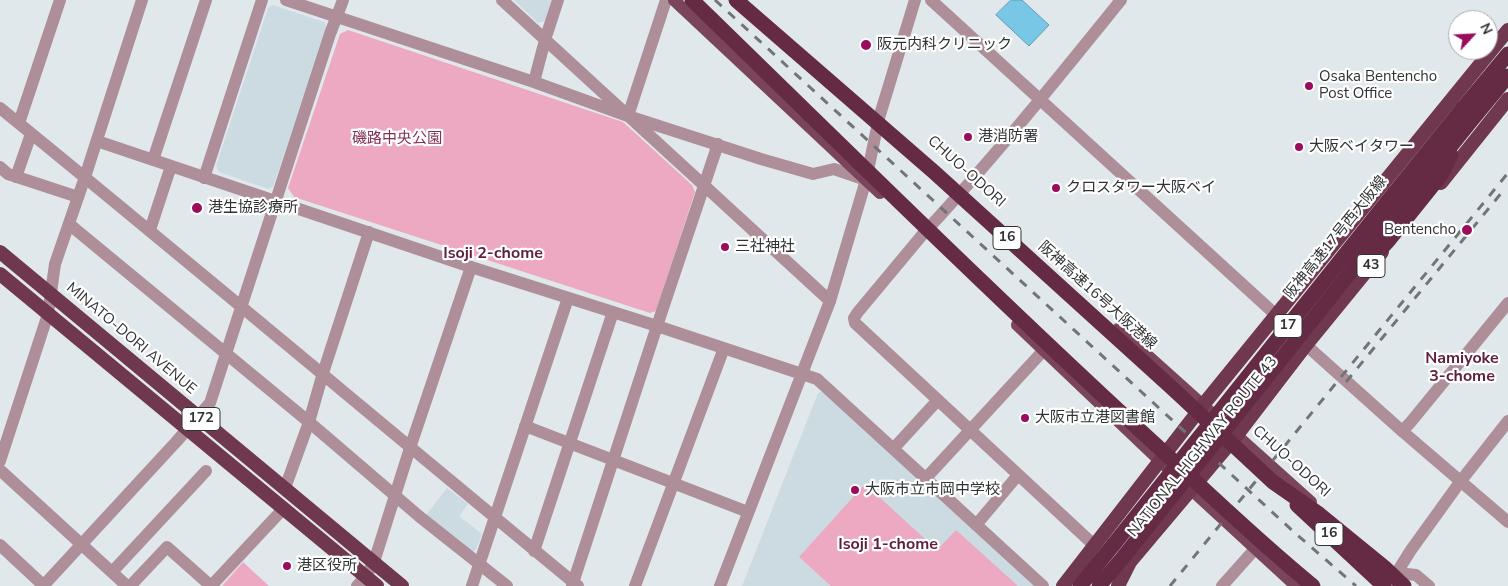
<!DOCTYPE html>
<meta charset="utf-8">
<style>
body{margin:0}
#map{position:relative;width:1508px;height:586px;overflow:hidden;background:#e0e8ec;font-family:"Nunito Sans",sans-serif}
canvas{display:block}
.north{position:absolute;left:1448px;top:10px;width:50px;height:50px;box-sizing:border-box;background:#fff;border:1px solid #acadae;border-radius:50%;rotate:65deg;font-size:14px;font-weight:700;line-height:20px;text-align:center;color:#303334}
.north::after{content:'';display:block;margin:auto;width:18px;height:22px;background:#9b0c5c;clip-path:polygon(50% 0,100% 100%,50% 72%,0 100%)}
</style>
<div id="map">
<canvas width="1508" height="586"></canvas>
<div class="north">N</div>
</div>
<script>
const g = document.querySelector('canvas').getContext('2d');
g.lineJoin = 'round';
function fill(path, color) { g.fillStyle = color; g.fill(path, 'evenodd'); }
function strokePath(path, color, width, dash) { g.strokeStyle = color; g.lineWidth = width; g.lineCap = dash ? 'butt' : 'round'; g.setLineDash(dash || []); g.stroke(path); }
function drawText(font, color, halo, rows, align = 'center') {
  g.font = font + ' "Nunito Sans","Noto Sans JP",sans-serif'; g.lineWidth = 4.5; g.setLineDash([]); g.textBaseline = 'middle'; g.strokeStyle = halo; g.fillStyle = color; for (const [text, x, y, turn = 0] of rows) {
    g.save(); g.translate(x, y); g.rotate((+turn || 0) * Math.PI / 180); g.textAlign = isNaN(turn) ? turn : align; if (halo) g.strokeText(text, 0, 0); g.fillText(text, 0, 0); g.restore();
  }
}
fill(new Path2D(`
 M514,0H551L545,21L538,23Z
 M273,5L324,22L327,28L273,187L268,189L219,172L216,166L268,8Z
 M824,391L1035,586H742L818,393Z
 M447,488L468,504L459,516L482,534L476,550L472,552L426,515Z`), '#ccdbe2');
fill(new Path2D(`
 M348,30L623,122L692,185L695,192L656,311L650,313L294,197L288,188L340,34Z
 M865,484L937,550L956,530L1018,586H831L799,557Z
 M243,562L269,586H222Z`), '#eda8c2');
const water = new Path2D(`
 M1011,0H1022L1049,25L1029,46L996,15Z`);
fill(water, '#78c7e6');
strokePath(water, '#629bb1', 1);
strokePath(new Path2D(`
 M286,0L534,82L628,116L761,159L813,174L834,169L866,180
 M502,0L830,301
 M534,82L545,40L558,0
 M0,108C194,266 385,427 578,586
 M628,116L666,0
 M19,123L60,0
 M97,141L471,267L657,326L817,379L1043,586
 M153,160L206,0
 M0,167L8,174L78,197
 M16,177L31,134
 M204,178L262,0
 M69,224L309,422L420,517L507,586
 M150,230L171,166
 M923,234L858,312L854,318L855,323L1095,546
 M1306,345L1402,431L1410,423L1508,303
 M525,426L748,512
 M894,448L937,401
 M0,470L127,586
 M926,478L1043,351
 M285,488L309,422L323,373L369,232
 M976,525L1018,475
 M0,545L44,586
 M534,551L613,312
 M112,572L206,471
 M1397,573L1416,575L1429,586
 M1389,585L1411,550L1460,482L1508,421
 M43,586L176,442L210,403L330,34L343,0
 M127,586L132,584L167,547L211,586
 M211,586L284,508
 M357,586L366,576L374,562L410,448L471,267
 M472,586L568,298
 M572,586L657,326L718,144
 M635,586L724,348
 M1222,586L1255,549`), '#ae8e99', 12);
strokePath(new Path2D(`
 M931,0L1276,315
 M923,234C993,159 1057,79 1121,0
 M1402,431L1508,522
 M0,461L48,314L55,264L85,177L142,0
 M720,586L830,301L866,180L879,118L915,0`), '#ae8e99', 12);
strokePath(new Path2D(`
 M674,0L880,193
 M1017,325L1160,461L1296,586
 M1118,329L1311,502`), '#7a455a', 12);
strokePath(new Path2D(`
 M1441,183L1508,99
 M0,252L402,586
 M0,274L377,586
 M1063,586L1203,405L1508,30
 M1118,586L1130,562L1237,435L1306,345L1382,252`), '#70384f', 14);
strokePath(new Path2D(`
 M1463,108L1508,54
 M1466,127L1508,76
 M1297,505L1384,586
 M1080,586L1114,544
 M1099,586L1125,555`), '#652b44', 15);
strokePath(new Path2D(`
 M715,0L1295,533L1356,586
 M1346,382L1503,191
 M1170,586L1508,173`), '#717577', 3, [9, 9]);
strokePath(new Path2D(`
 M692,0C842,146 990,292 1144,434C1200,485 1254,538 1313,586
 M736,0L934,172L1172,388L1273,482L1319,514L1384,567L1404,586
 M1371,259L1388,241L1441,175L1451,155
 M1114,544L1387,202L1463,108
 M1125,555L1466,127`), '#652b44', 15);
for (const [x, y, r, color] of [
 [866,45,6,"#9b0c5c"],
 [1309,86,5,"#9b0c5c"],
 [968,137,5,"#9b0c5c"],
 [1299,147,5,"#9b0c5c"],
 [1056,188,5,"#9b0c5c"],
 [197,208,6,"#9b0c5c"],
 [1467,230,6,"#9b0c5c"],
 [725,247,5,"#9b0c5c"],
 [1025,418,5,"#9b0c5c"],
 [855,490,5,"#9b0c5c"],
 [287,566,5,"#9b0c5c"]
]) { const dot = new Path2D(); dot.arc(x, y, r, 0, 2 * Math.PI); g.fillStyle = color; g.fill(dot); strokePath(dot, '#fff', 2); }
for (const [x, y, w] of [
 [1007,238,28],
 [1371,266,28],
 [1288,326,28],
 [201,419,38],
 [1329,534,28]
]) { const box = new Path2D(); box.roundRect(x - w / 2, y - 11.5, w, 23, 4); g.fillStyle = '#fff'; g.fill(box); strokePath(box, '#303334', 1); }
drawText('bold 14px', '#303334', null, [
 ["16",1007,238],
 ["43",1371,266],
 ["17",1288,326],
 ["172",201,419],
 ["16",1329,534]
]);
drawText('15px', '#303334', '#fff', [
 ["阪元内科クリニック",877,45],
 ["Osaka Bentencho",1319,77],
 ["Post Office",1319,94],
 ["港消防署",978,137],
 ["大阪ベイタワー",1309,147],
 ["クロスタワー大阪ベイ",1066,188],
 ["港生協診療所",208,208],
 ["Bentencho",1456,230,"right"],
 ["三社神社",735,247],
 ["大阪市立港図書館",1035,418],
 ["大阪市立市岡中学校",865,490],
 ["港区役所",297,566]
], 'left');
drawText('15px', '#823055', '#fff', [
 ["磯路中央公園",397,139]
]);
drawText('15px', '#303334', '#fff', [
 ["CHUO-ODORI",966,172,42],
 ["阪神高速17号西大阪線",1336,238,-51],
 ["阪神高速16号大阪港線",1097,296,42],
 ["MINATO-DORI AVENUE",131,339,40],
 ["NATIONAL HIGHWAY ROUTE 43",1203,447,-51],
 ["CHUO-ODORI",1291,462,42]
]);
drawText('bold 16px', '#5f1e3c', '#fff', [
 ["Isoji 2-chome",493,254],
 ["Namiyoke",1462,359],
 ["3-chome",1462,377],
 ["Isoji 1-chome",888,545]
]);
</script>
